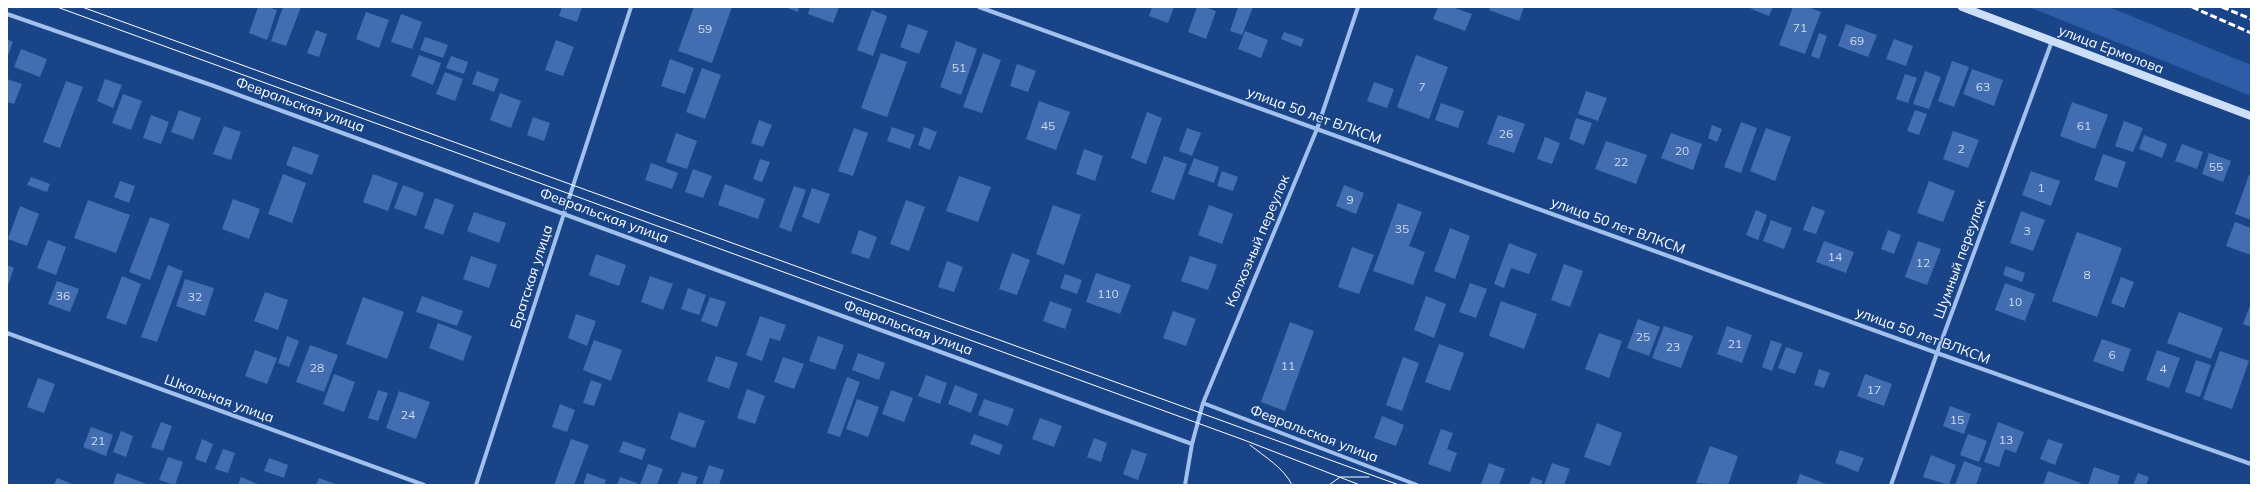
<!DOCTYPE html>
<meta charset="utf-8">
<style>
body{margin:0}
#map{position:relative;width:2258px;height:492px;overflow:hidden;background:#194487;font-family:Mulish,sans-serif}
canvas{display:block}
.frame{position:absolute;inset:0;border:8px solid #fff;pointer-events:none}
</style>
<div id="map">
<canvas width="2258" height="492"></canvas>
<div class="frame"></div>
</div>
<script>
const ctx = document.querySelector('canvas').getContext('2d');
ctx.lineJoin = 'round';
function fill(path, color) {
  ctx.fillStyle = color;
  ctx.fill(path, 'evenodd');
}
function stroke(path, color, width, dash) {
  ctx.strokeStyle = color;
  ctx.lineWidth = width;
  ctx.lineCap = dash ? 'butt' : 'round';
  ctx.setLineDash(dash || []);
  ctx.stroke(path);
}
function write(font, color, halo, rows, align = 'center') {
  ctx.font = font + ' Mulish,sans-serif';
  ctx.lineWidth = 3;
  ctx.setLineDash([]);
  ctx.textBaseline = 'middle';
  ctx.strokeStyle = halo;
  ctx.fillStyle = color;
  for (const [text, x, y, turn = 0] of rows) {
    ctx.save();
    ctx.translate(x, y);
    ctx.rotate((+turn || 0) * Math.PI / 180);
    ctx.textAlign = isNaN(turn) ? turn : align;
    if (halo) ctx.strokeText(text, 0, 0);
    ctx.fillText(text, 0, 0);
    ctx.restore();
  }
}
const green = new Path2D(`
 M2029,7H2109L2251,65V96Z`);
const building = new Path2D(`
 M258,7H268L277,10L267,40L249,33Z
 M283,7H301L286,46L271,41Z
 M562,7H582L577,22L559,16Z
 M694,7H732L712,63L678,51Z
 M785,7H799L798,12Z
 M810,7H839L833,23L808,14Z
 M1152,7H1174L1168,23L1149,16Z
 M1197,7H1205L1216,11L1206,39L1188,32Z
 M1238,7H1253L1242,35L1230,31Z
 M1438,7H1452L1472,14L1465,31L1433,19Z
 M1490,7H1524L1519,21L1489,10Z
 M1752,7H1773L1769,16L1751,9Z
 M1793,7H1808L1821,12L1805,54L1779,45Z
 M872,10L887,16L873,56L857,50Z
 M366,12L389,20L379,48L356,39Z
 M401,14L422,22L412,49L391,42Z
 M908,24L928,31L919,54L900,47Z
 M1846,24L1877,35L1868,57L1838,46Z
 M316,30L327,34L319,57L307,53Z
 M1245,31L1268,40L1261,58L1238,49Z
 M1284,32L1304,39L1301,47L1281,39Z
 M1819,33L1827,36L1819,59L1811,56Z
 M425,37L448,45L443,58L420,50Z
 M7,39L13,42L7,58Z
 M1894,39L1913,46L1906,66L1886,59Z
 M556,40L574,47L563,76L545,70Z
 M956,41L977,49L961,95L940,87Z
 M21,49L47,59L40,77L14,67Z
 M881,53L907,62L887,117L861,108Z
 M983,53L1001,60L982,113L963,107Z
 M419,55L441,63L433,85L411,76Z
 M1416,55L1448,67L1429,119L1397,107Z
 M451,56L468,62L464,74L446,68Z
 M670,59L694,68L685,94L661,86Z
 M1952,61L1969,67L1954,107L1938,101Z
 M1017,64L1036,71L1028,92L1010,86Z
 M702,68L721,75L705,119L686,112Z
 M1972,69L2003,80L1994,106L1963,94Z
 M477,71L499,79L494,92L472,84Z
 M1925,71L1941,77L1929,109L1913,104Z
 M445,72L463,79L455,101L436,94Z
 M1905,74L1917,78L1908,103L1896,99Z
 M7,79L22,84L14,104L7,102Z
 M105,79L122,85L113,108L97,101Z
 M66,81L83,87L60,148L43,142Z
 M1374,82L1394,89L1387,108L1367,101Z
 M1586,91L1607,98L1598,121L1578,114Z
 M500,93L521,101L511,128L490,120Z
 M123,94L142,101L131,130L112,123Z
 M1039,101L1070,112L1056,150L1026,139Z
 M2072,102L2108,115L2095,149L2060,136Z
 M1441,103L1464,111L1458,128L1435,120Z
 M179,110L201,118L193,140L171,132Z
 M1915,110L1927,114L1919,135L1907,131Z
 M1147,112L1162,118L1146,164L1131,158Z
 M151,115L169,122L161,144L143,138Z
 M1498,115L1525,124L1514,153L1487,144Z
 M533,117L550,123L544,141L527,135Z
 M1576,118L1592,123L1584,145L1569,139Z
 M759,120L772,125L763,147L751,143Z
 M2124,121L2143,128L2133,152L2115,146Z
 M1741,122L1757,128L1741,173L1724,167Z
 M1712,125L1722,129L1717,142L1708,138Z
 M224,126L241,132L231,160L213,154Z
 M892,127L915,135L910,149L887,141Z
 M924,127L937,132L930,150L918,145Z
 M854,128L868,133L853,176L838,171Z
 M1187,128L1201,133L1192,156L1179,151Z
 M1766,128L1791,137L1775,181L1750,171Z
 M1953,131L1979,140L1968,168L1943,159Z
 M676,133L697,141L687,169L666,162Z
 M1671,133L1702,144L1693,170L1661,158Z
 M2144,135L2167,144L2162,158L2139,149Z
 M1545,137L1560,143L1552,164L1537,159Z
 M1606,141L1647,155L1636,184L1595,169Z
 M2182,144L2203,152L2197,169L2175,161Z
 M293,146L319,155L312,175L286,165Z
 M1084,149L1103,156L1095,181L1076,174Z
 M2209,153L2231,161L2223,182L2202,174Z
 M2103,154L2126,162L2117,188L2094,180Z
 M1164,156L1187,164L1174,200L1151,192Z
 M1194,158L1219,167L1214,183L1188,174Z
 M760,159L770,162L762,182L753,179Z
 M651,163L678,173L672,189L645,180Z
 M693,169L712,176L703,198L685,192Z
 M1222,171L1238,177L1233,191L1217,186Z
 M2031,171L2060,181L2051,206L2022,195Z
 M283,174L306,183L292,223L268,214Z
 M373,174L398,183L388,211L363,202Z
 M2249,175H2251V220L2235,214Z
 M959,176L991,187L978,222L946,211Z
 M31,177L50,184L47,192L27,185Z
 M120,181L135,186L129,203L114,197Z
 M1929,181L1955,191L1943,222L1917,213Z
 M725,184L765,199L758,219L718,205Z
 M403,185L424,193L416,216L394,208Z
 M1344,185L1364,193L1356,214L1336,206Z
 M794,186L806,190L791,232L779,227Z
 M812,188L830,194L819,224L802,217Z
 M435,198L454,205L443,235L424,228Z
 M233,199L260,209L249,239L222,229Z
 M88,200L130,215L116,253L74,238Z
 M906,200L925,207L909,251L890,244Z
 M1398,203L1422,212L1409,246L1425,252L1413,285L1373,271Z
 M1053,205L1081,215L1064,265L1036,254Z
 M1209,205L1233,214L1222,244L1198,235Z
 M20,206L39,214L27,246L8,239Z
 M1812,206L1825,211L1816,234L1803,230Z
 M1756,210L1767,215L1758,240L1746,235Z
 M2021,211L2045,220L2033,251L2010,243Z
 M474,212L506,223L499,243L467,231Z
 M150,217L170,224L150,280L129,272Z
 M1771,220L1792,228L1784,249L1763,241Z
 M2235,222L2251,228V255L2226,246Z
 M1450,228L1470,236L1455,279L1434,271Z
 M859,230L877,237L869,259L851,253Z
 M1888,230L1901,235L1894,254L1881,249Z
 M2077,232L2122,248L2097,317L2052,301Z
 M48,240L66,247L56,275L37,268Z
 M1824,241L1854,252L1846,273L1816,262Z
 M1918,241L1941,249L1927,285L1905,277Z
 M1509,243L1537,254L1529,274L1511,268L1504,288L1494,284Z
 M1352,247L1374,255L1359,294L1338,287Z
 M1012,253L1030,260L1017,295L999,289Z
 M596,254L626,265L619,286L589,275Z
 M471,256L497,265L489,288L463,279Z
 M1190,256L1217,265L1208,290L1181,281Z
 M947,261L963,267L954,292L938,287Z
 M1564,264L1583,271L1570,307L1551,300Z
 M7,265L14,268L7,288Z
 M168,265L183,271L157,342L141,337Z
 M2006,266L2025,273L2022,282L2003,275Z
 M1096,273L1131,285L1120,314L1086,302Z
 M1065,274L1082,280L1077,294L1060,288Z
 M122,276L141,284L126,325L106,318Z
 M650,276L673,284L663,310L641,302Z
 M2121,277L2134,282L2124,308L2111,303Z
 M185,279L214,288L205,316L176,306Z
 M57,281L79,289L70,312L48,304Z
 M1470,283L1487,289L1476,318L1459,312Z
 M2005,283L2035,294L2025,321L1995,310Z
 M688,288L706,295L699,315L681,309Z
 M265,292L288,300L278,330L254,321Z
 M422,296L463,311L457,326L416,312Z
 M1426,296L1446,304L1434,338L1414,330Z
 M363,297L404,312L387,359L346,344Z
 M710,297L726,302L717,327L701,321Z
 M1050,301L1072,309L1065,329L1043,321Z
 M1501,301L1537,314L1524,349L1489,336Z
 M2251,303V327L2243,324Z
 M1173,311L1196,319L1186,346L1163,338Z
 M2179,312L2223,328L2211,359L2167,343Z
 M576,314L596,321L587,346L568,338Z
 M760,316L786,325L780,341L770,338L762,361L746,355Z
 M1638,319L1660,327L1649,356L1627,348Z
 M1290,322L1314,331L1285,411L1261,402Z
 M438,323L472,336L463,361L429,348Z
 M1664,326L1693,336L1681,368L1652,358Z
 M1727,326L1752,335L1742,363L1717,354Z
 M1599,333L1622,341L1609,378L1585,369Z
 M287,336L299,341L289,367L278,363Z
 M818,336L844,345L835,370L809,361Z
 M2102,339L2131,349L2123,372L2093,361Z
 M594,340L622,350L611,381L583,370Z
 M1771,340L1782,344L1772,371L1762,367Z
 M1439,344L1464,353L1450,391L1425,382Z
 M310,345L338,355L324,392L296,382Z
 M1786,347L1803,353L1795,374L1778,368Z
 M255,350L277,358L267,384L245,376Z
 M2157,350L2180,358L2169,388L2146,380Z
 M2220,351L2249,361L2232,409L2203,399Z
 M858,353L885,363L879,380L852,370Z
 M716,356L738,363L729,389L707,381Z
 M783,357L804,364L794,389L774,382Z
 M1403,357L1419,363L1402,411L1386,405Z
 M2196,360L2211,365L2200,397L2185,392Z
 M1819,369L1830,373L1824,388L1814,385Z
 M334,374L355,382L344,412L323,404Z
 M1865,374L1892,384L1884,406L1857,396Z
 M926,375L947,383L940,404L918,396Z
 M847,377L860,382L840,437L827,433Z
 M38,378L55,384L44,413L27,407Z
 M591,380L602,384L594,406L583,403Z
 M955,385L978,394L971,413L948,404Z
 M747,389L765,396L755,424L737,418Z
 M378,390L388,393L378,421L368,418Z
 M891,390L913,398L904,422L882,414Z
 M399,391L430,402L416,439L386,428Z
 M857,399L879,407L868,437L846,429Z
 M984,399L1014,409L1008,426L978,415Z
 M560,404L575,410L567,432L552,427Z
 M1950,406L1971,414L1964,434L1943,426Z
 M679,412L705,421L695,448L670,439Z
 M1382,416L1404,425L1396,446L1374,438Z
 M1040,418L1062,426L1054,447L1032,439Z
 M161,422L172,426L163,451L151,447Z
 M1998,422L2024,432L2016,453L2005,449L1999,467L1984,462Z
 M1597,423L1622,433L1610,466L1584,457Z
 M91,427L113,435L106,456L83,447Z
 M1441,429L1453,433L1447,449L1457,453L1450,472L1428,464Z
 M121,431L133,436L126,457L113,452Z
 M974,434L1003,445L999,455L970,444Z
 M1968,434L1987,441L1979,462L1960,455Z
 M1094,438L1107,443L1101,462L1087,457Z
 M202,439L213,444L206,463L195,459Z
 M571,439L589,445L574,485H554Z
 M2048,439L2063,444L2055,465L2040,459Z
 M623,441L646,449L642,460L619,452Z
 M1710,446L1738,456L1728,485L1696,483Z
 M223,449L235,453L228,473L215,469Z
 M1132,449L1147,454L1138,480L1123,474Z
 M1840,450L1864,458L1858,472L1835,463Z
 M1931,455L1956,465L1949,485L1923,477Z
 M168,457L183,462L175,485L159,480Z
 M269,458L288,465L284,478L264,471Z
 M1964,461L1982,468L1976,485H1955Z
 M1489,463L1505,469L1499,485L1481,484Z
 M1552,463L1570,469L1564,485H1544Z
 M648,464L663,469L657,485H640Z
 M709,465L724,470L719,485H702Z
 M2094,467L2120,476L2117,485H2088Z
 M2048,471L2081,483L2080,485H2043Z
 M682,472L698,477L695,485H677Z
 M117,473L147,484V485H113Z
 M587,473L606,480L604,485H583Z
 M2138,473L2149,477L2146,485H2133Z
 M1800,474L1829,485H1796Z
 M241,477L258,484V485H238Z
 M620,477L637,483V485H617Z
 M1532,477L1543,481L1541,485H1529Z
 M57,478L75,485H54Z
 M319,478L338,485H316Z`);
const street = new Path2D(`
 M979,7L1937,353L2251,464
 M7,14L214,86L1192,444
 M7,333L424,485
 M1203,403L1417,485
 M476,485L631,7
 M1185,485L1192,444L1203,403L1317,129L1358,7
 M1891,485L1937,353L2052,41`);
const secondary = new Path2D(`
 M1962,7L2251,116`);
const tram = new Path2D(`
 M57,7L1244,440L1360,485
 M82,7L1399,485
 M1250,445C1265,457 1284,468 1292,485
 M1329,485L1340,477H1369`);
const rail = new Path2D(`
 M2192,7L2251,33
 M2222,7L2251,19`);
const numberNames = [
 ["71",1800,28],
 ["59",705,29],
 ["69",1857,41],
 ["51",959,68],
 ["7",1422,87],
 ["63",1983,87],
 ["45",1048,126],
 ["61",2084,126],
 ["26",1506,134],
 ["2",1961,149],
 ["20",1682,151],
 ["22",1621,162],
 ["55",2216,167],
 ["1",2041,188],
 ["9",1350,200],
 ["35",1402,229],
 ["3",2027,231],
 ["14",1835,257],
 ["12",1923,263],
 ["8",2087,275],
 ["110",1108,294],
 ["36",63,296],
 ["32",195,297],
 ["10",2015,302],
 ["25",1643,337],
 ["21",1735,344],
 ["23",1673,347],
 ["6",2112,355],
 ["11",1288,366],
 ["28",317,368],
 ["4",2163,369],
 ["17",1874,390],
 ["24",408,415],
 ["15",1957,420],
 ["13",2006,440],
 ["21",98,441]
];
const streetNames = [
 ["улица Ермолова",2111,50,21],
 ["Февральская улица",300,105,20],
 ["улица 50 лет ВЛКСМ",1314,116,20],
 ["Февральская улица",604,216,20],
 ["улица 50 лет ВЛКСМ",1618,226,20],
 ["Колхозный переулок",1258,241,-67],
 ["Шумный переулок",1960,259,-70],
 ["Братская улица",532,277,-72],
 ["Февральская улица",908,328,20],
 ["улица 50 лет ВЛКСМ",1923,336,20],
 ["Школьная улица",219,399,20],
 ["Февральская улица",1314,434,21]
];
fill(green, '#2c5da6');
fill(building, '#426eb1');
stroke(street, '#a1c0ed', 4);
stroke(secondary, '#cddef9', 8);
stroke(tram, '#fff', 1);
stroke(rail, '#fff', 3, [7, 3]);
write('12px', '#d0dbec', null, numberNames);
write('14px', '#fff', '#194487', streetNames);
</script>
